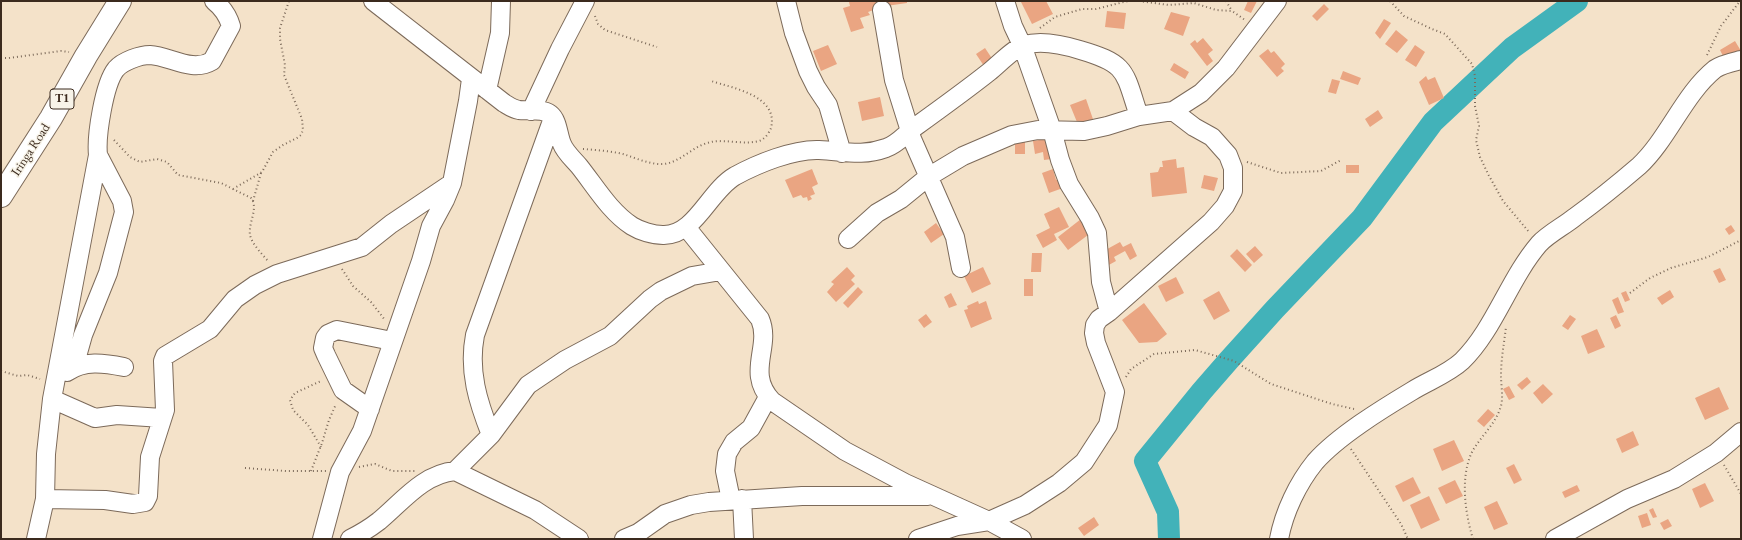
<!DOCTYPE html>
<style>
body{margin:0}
#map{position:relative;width:1742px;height:540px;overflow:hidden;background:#f4e2c9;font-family:"EB Garamond",serif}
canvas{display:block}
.frame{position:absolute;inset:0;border:2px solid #3b2a1e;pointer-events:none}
</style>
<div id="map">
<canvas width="1742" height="540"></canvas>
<div class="frame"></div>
</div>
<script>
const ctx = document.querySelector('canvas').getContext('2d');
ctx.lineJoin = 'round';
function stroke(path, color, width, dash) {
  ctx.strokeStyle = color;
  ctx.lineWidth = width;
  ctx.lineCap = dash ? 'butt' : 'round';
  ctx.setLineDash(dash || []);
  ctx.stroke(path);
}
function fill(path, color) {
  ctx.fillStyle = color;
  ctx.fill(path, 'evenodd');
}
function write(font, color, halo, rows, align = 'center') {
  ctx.font = font + ' "EB Garamond",serif';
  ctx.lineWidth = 3;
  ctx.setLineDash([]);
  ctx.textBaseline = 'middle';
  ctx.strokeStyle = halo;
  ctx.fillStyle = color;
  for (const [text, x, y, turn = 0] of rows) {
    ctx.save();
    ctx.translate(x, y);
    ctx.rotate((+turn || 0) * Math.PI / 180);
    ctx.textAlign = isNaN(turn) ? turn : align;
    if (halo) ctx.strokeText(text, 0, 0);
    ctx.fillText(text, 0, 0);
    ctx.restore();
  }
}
const river = new Path2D(`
 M1169,539L1168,512L1145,461L1202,391L1229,360L1275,309L1362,218L1433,122L1512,48L1577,1`);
const building = new Path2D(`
 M853,1L861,2L880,1L882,7L868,12L870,15L860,18L864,28L851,32L843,8L850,6L849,2Z
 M885,1H907V3L886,6Z
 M1024,1H1046L1053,14L1032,24L1021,2Z
 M1248,1H1257L1251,13L1244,10Z
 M1324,4L1329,9L1317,21L1312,16Z
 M1107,11L1126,13L1124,29L1105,27Z
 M1171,12L1190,17L1183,36L1164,29Z
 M1384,19L1391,23L1380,39L1375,33Z
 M1396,30L1408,40L1397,53L1385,44Z
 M1203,38L1213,50L1208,54L1213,61L1207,66L1190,44L1195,40L1197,43Z
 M1735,41L1741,51L1726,62L1720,50Z
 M828,45L837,64L821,71L813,51Z
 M1415,45L1425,52L1416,67L1405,60Z
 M985,48L993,60L984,66L976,54Z
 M1268,49L1271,53L1274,51L1285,64L1281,68L1284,71L1277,77L1259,56Z
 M1174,63L1189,72L1185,79L1170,70Z
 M1343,71L1361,78L1358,85L1340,79Z
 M1426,76L1428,80L1435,77L1444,98L1429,105L1419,82Z
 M1332,79L1340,81L1336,94L1328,92Z
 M880,97L884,116L862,121L858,102Z
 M1086,99L1094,122L1079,127L1070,105Z
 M1378,110L1383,118L1370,127L1365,119Z
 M1048,135L1052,159L1044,160L1043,152L1035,154L1033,141L1039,140V136Z
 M1015,141H1025V154H1015Z
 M1176,159L1177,168L1184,167L1187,193L1152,197L1150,173L1158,172L1160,167H1163L1162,161Z
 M1346,165H1359V173H1346Z
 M812,169L818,184L812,187L815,194L810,196L812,199L808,201L807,197L803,198L801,195L793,198L785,180Z
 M1053,169L1056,180L1060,179L1063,188L1049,193L1042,173Z
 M1204,175L1218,178L1214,191L1201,188Z
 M1059,207L1069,227L1054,234L1057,240L1043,248L1036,235L1050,228L1044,214Z
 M1081,219L1087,227L1085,231L1088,235L1068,250L1058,237Z
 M936,223L944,234L931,243L924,232Z
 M1731,225L1735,231L1729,235L1725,229Z
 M1120,242L1123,247L1131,243L1137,256L1130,260L1125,251L1114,257L1116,261L1107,266L1100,253Z
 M1255,246L1263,255L1254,263L1246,254Z
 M1237,249L1252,265L1245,272L1230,256Z
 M1032,253H1042L1041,272H1031Z
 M847,267L855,276L851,280L855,284L836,302L827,292L834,284L831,282Z
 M983,267L991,284L972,293L964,276Z
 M1720,268L1726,280L1719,283L1713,271Z
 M1176,277L1184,293L1166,302L1158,286Z
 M1024,279H1033V296H1024Z
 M858,287L863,292L848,308L843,303Z
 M1670,290L1674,297L1662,305L1657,298Z
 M1219,291L1230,311L1214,320L1203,300Z
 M1626,291L1630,300L1625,302L1621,293Z
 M951,293L957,305L949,308L944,297Z
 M1618,297L1624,312L1618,314L1612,300Z
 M978,301L979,304L986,301L992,319L971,328L964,310L968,309L967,306Z
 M1144,303L1167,334L1157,342L1139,343L1122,320Z
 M926,314L932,322L924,328L918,320Z
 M1570,315L1576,319L1568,330L1562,326Z
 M1616,315L1621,326L1615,329L1610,318Z
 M1597,329L1605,347L1588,354L1581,336Z
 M1527,377L1531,382L1522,390L1517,385Z
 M1543,384L1553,394L1542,404L1533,393Z
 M1509,386L1515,397L1509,400L1503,389Z
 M1719,387L1729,409L1705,420L1695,398Z
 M1488,409L1495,415L1484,427L1477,421Z
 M1633,431L1639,445L1622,453L1616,439Z
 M1454,440L1464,461L1442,471L1433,449Z
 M1514,464L1522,480L1514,484L1506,468Z
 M1413,477L1421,493L1403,502L1395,486Z
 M1455,480L1463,496L1446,504L1438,488Z
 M1705,483L1714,501L1700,508L1692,489Z
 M1577,485L1580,491L1565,498L1562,492Z
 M1429,496L1440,520L1421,529L1410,505Z
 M1497,501L1508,524L1494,530L1484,507Z
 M1653,508L1657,517L1653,518L1649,510Z
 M1647,513L1651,525L1642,528L1638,516Z
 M1094,517L1099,525L1084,536L1078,528Z
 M1668,519L1672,526L1664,530L1660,523Z`);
const path = new Path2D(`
 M1139,1L1169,5L1194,3L1216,10L1232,11L1245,20
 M1226,1L1232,11
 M1390,1L1404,16L1432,29L1445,34L1472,64L1475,76V106L1479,126L1476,140L1480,157L1488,174L1503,201L1529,232
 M595,16L598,24L605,30L657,47
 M1040,28L1055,17L1082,9H1096L1128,1
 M1707,55L1721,26L1740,1
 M1,58H9L61,51L69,52
 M114,140L130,157L140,162L157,159L167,162L178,175L221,183L251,198C259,208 248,223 250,235C252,244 262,254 268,261
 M583,149C596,150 610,151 623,154C636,158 650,165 664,164C681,162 694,145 711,142C726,139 744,145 759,141C765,139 769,133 771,128C779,96 733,88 711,81
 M1247,162L1281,173L1321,171L1341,160
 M233,189L262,172L273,152L283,145L297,138L301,135L303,130L302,119L284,75L285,65L280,39V28L289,1
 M253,201L261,173
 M342,269L353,286L371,302L385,320
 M1630,293L1650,278L1671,268L1708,257L1741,240
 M1,371L18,376L27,375L40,379
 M1126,377L1131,369L1154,354L1195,350L1234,361L1271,384L1332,404L1354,409
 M321,447L308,425L293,410L290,400L295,393L321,381
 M1351,449L1401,524L1408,539
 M1724,465L1741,494
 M359,467L375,464L392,471H415
 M245,468L286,471H326
 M311,471L322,443L329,420L336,404
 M1473,539C1465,513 1460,477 1472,452C1480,437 1494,426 1500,409C1504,399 1501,386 1501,376C1501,359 1504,344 1506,327`);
const minor = new Path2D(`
 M373,1L504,103C509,106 513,109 519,110C528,111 542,108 550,114C558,120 558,135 562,144C565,152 573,159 579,166C595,186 610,212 632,226C640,231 653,235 663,235C695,236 709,191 735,176C757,164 793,149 819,150C844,151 861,157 886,148C898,144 905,134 915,127C940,109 965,91 989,72C998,65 1014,48 1024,45C1041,40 1064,45 1080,50C1128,64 1124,71 1139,116
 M786,1L794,33L808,71L816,87L828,105L842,153
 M1005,1L1013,26L1022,45L1052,130L1060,160L1069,184L1090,218L1097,233L1101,282L1109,312
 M882,10L894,80L910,131
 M487,90L500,33L501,1
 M531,111L560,49L585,1
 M909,132L955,237L961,268
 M686,227L760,319C772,347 745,372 772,401L845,451L905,483L989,521L1022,539
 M848,239L877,213L901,199L928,177L963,156L1012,135L1038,130L1084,131L1107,126L1139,116L1173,111L1201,93L1226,68L1277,1
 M74,367L83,335L108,273L124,212L122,201L98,155
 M67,372C84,360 104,363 124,367
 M52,399L95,418L117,415L162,418
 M370,409L343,390L326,355L323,348L325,338L328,334L337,330L392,341
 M491,435C478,402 468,371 475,335L553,118
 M455,471L491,435L528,385L565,360L610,336L650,299L661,291L692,276L721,271
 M45,499L105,500L133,504L145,502L148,496L150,457L165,410L163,361L165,356L210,329L235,299L255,285L277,274L362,247L391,224L452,183
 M742,499L744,539
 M731,500L725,471L727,454L734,442L751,428L768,397
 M36,539L45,499L46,454L52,399L98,155C96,136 104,84 116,69C123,61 140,55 150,55C170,56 192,73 212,61L231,26C228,16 223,8 214,1
 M322,539L340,472L362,431L421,261L431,226L445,200L452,183L468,101L471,79
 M350,539C360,534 370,528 379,521C402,502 423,474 455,471L535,510L579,539
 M624,539L638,533L665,514L691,505L709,502L802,496H928
 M918,539L957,526L989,521L1025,505L1059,483L1084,462L1108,425L1115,392L1096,343L1094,333L1095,325L1099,319L1109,312L1211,222L1225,206L1233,191V168L1228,155L1212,137L1194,127L1173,111
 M1279,539C1284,512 1298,483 1315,462C1338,436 1382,409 1412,391C1428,381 1448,374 1462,361C1494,330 1509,279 1539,244C1548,234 1564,226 1575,217C1597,201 1618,184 1639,166C1668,139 1684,94 1715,69C1722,64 1733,62 1741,60
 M1555,539L1627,499L1674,479L1716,453L1741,432`);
const highway = new Path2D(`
 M1,196L51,118L86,56L120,1`);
const shields = [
 [62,99,24]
];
const shieldNames = [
 ["T1",62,99]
];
const streetNames = [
 ["Iringa Road",31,150,-57]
];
stroke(river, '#42b2b9', 22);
fill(building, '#eaa582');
stroke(minor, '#7c6a5a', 20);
stroke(highway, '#7c6a5a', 24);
stroke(path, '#7c6a5a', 2, [1, 3]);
stroke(minor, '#fff', 18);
stroke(highway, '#fff', 22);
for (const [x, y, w] of shields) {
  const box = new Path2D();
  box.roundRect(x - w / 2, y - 10, w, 20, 3);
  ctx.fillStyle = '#f7f3e8';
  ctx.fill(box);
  stroke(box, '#3b2a1e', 1);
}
write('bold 12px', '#3b2a1e', null, shieldNames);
write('13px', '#3b2a1e', '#f7f3e8', streetNames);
</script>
